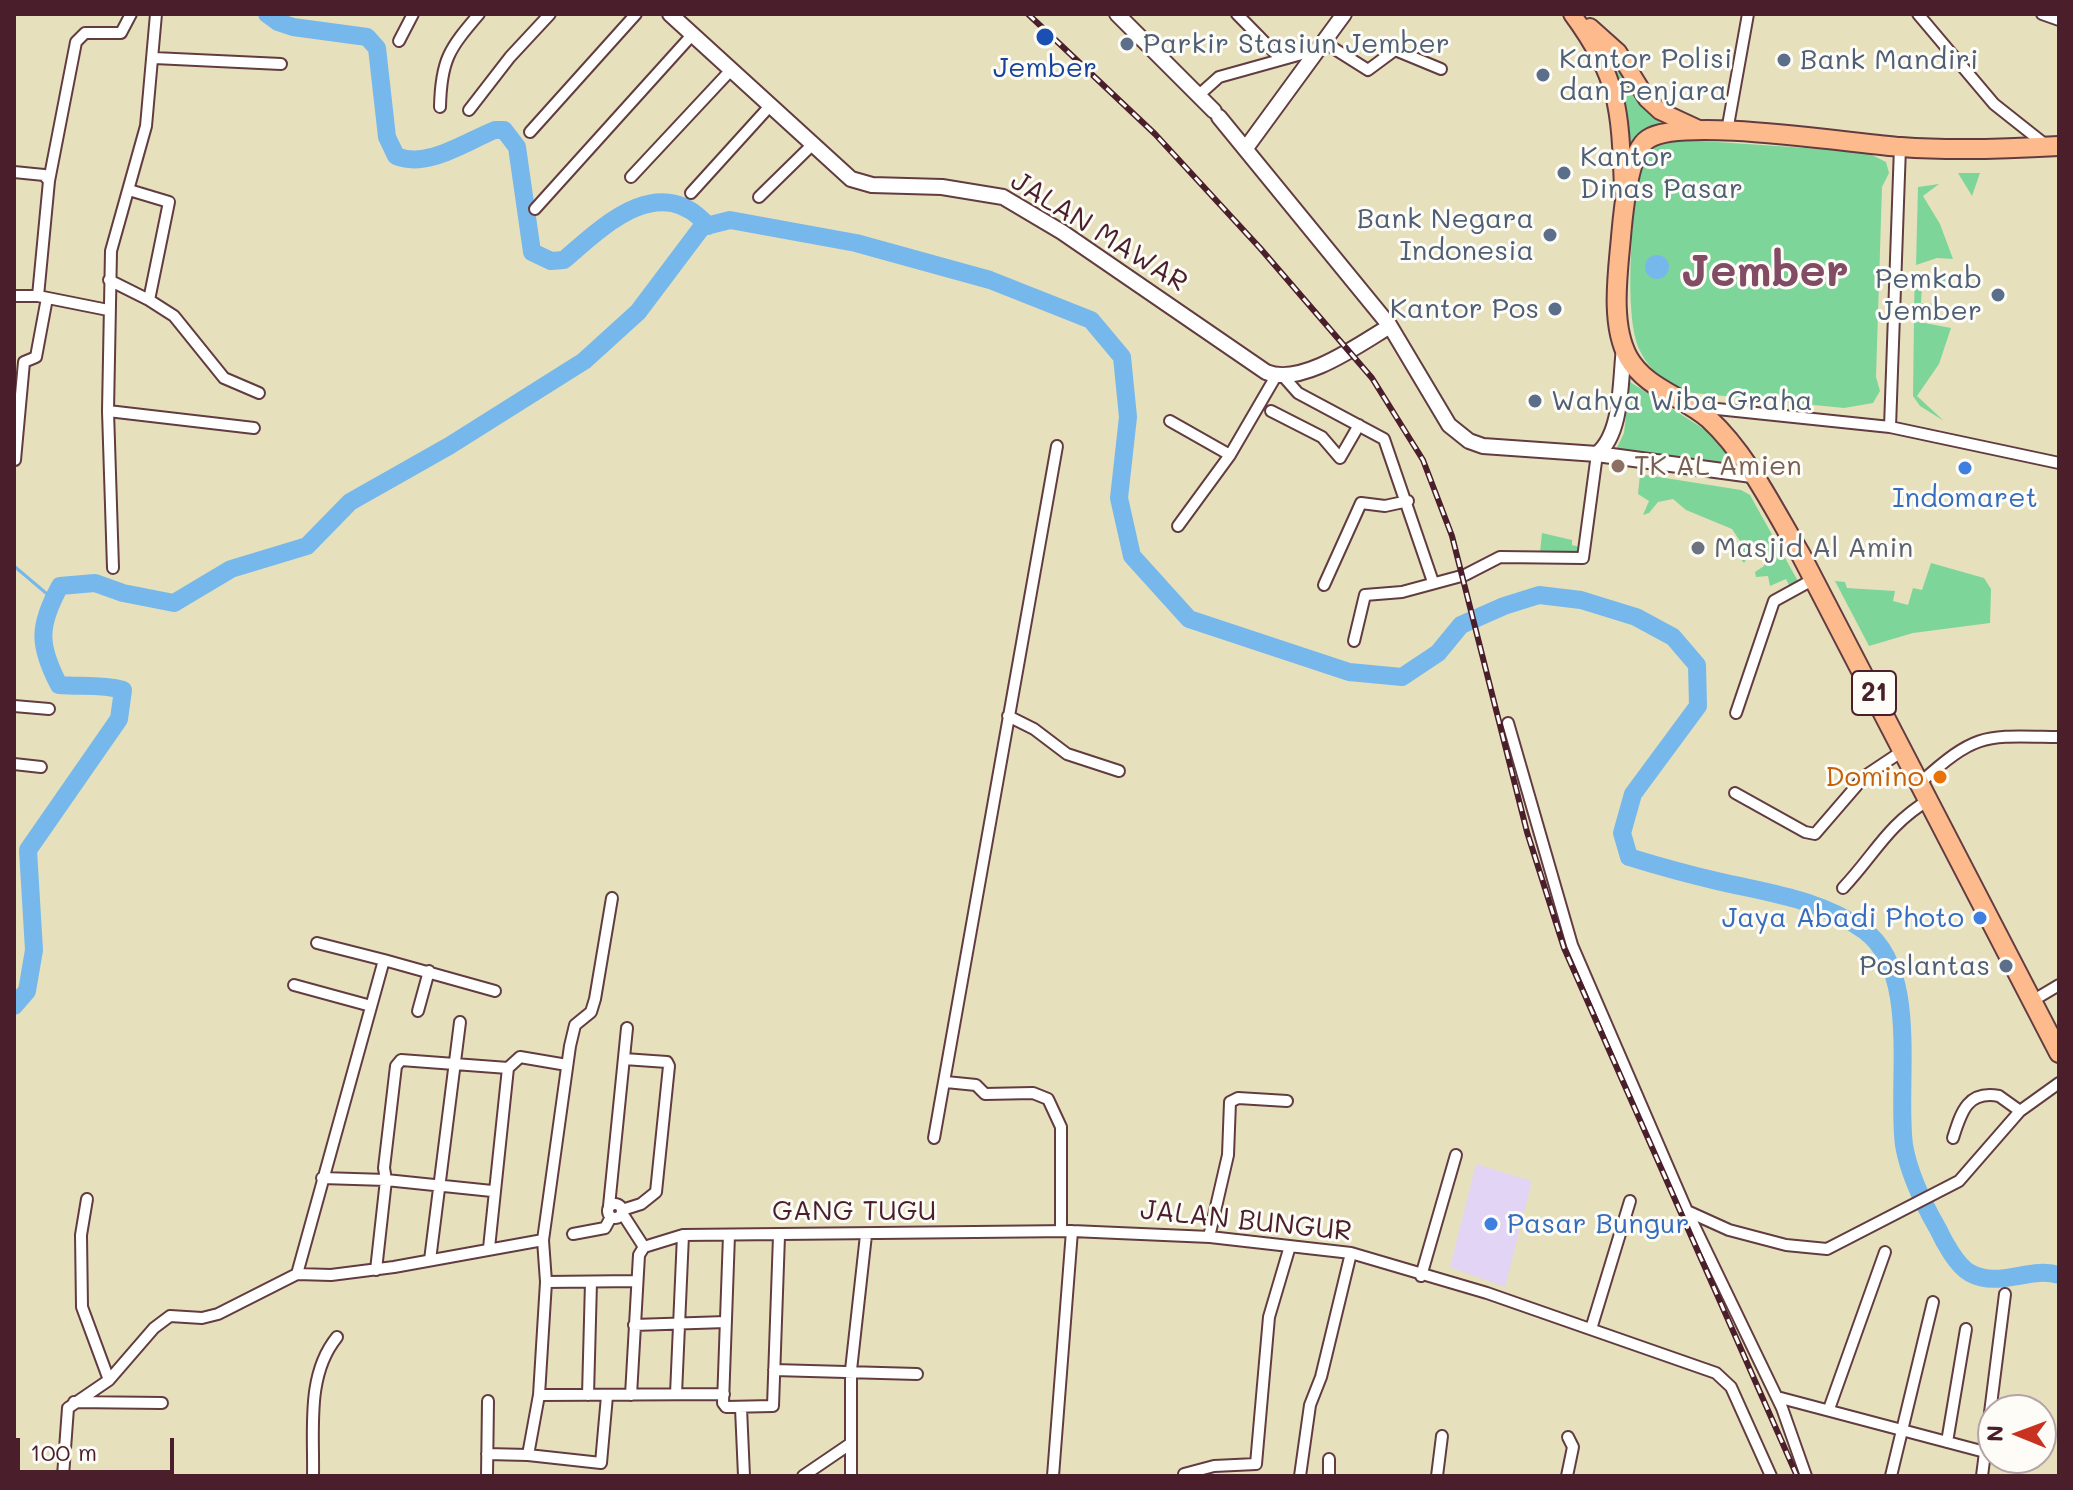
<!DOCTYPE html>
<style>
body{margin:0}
#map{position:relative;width:2073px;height:1490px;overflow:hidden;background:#e7e0bc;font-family:Mali,sans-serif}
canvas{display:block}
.frame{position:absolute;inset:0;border:16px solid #4a1f2b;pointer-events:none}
.north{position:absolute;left:1977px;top:1394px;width:80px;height:80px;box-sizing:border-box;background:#fdfcf7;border:2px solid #b5a4a5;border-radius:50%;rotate:271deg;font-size:22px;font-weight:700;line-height:32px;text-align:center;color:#4a1f2b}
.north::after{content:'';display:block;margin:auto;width:28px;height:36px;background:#c8321e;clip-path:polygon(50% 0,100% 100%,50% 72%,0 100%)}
.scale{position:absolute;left:16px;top:1438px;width:158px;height:36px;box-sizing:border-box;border:4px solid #4a1f2b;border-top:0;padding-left:10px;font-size:24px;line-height:28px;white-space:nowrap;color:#4a1f2b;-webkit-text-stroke:6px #fdfcf7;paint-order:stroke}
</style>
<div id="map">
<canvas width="2073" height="1490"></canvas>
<div class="frame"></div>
<div class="north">N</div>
<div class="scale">100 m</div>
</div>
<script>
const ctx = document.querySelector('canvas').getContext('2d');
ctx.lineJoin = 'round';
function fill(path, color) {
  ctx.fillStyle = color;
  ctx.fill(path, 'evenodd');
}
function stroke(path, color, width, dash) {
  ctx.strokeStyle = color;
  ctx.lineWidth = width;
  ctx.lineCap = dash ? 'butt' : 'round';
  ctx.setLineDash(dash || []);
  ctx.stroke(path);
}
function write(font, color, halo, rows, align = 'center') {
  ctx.font = font + ' Mali,sans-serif';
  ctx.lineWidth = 6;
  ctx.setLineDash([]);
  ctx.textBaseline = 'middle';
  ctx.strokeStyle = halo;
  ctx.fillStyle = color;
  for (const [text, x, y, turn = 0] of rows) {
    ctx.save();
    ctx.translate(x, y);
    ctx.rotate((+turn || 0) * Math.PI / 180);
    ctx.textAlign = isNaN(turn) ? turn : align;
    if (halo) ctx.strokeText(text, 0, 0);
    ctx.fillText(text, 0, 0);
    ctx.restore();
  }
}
const built = new Path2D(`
 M1476,1164L1532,1181L1505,1287L1450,1267Z`);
const green = new Path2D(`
 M1608,48L1645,109L1663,125L1626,162C1627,121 1625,86 1605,49Z
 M1672,139L1866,152L1886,162L1889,173L1882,187L1876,377L1880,391L1873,403L1844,408L1684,392C1666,382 1649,370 1640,351C1622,314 1634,204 1639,161L1652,144Z
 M1958,173H1980L1972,196Z
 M1939,184L1923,196L1940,224L1953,259L1937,258L1916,265L1918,187Z
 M1915,275L1945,276L1947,281H1938L1937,286L1922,287L1921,303L1937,304V310L1914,309Z
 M1914,321L1951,328L1939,364L1917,396L1944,421L1920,406L1913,396Z
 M1630,382L1707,431L1739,469L1615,452L1624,433Z
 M1640,474L1741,490L1750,495L1799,583L1790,587L1786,579L1770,586L1768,576L1756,577L1755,572L1764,566V556L1751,551L1744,563L1739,557L1742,544L1732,529L1686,510L1673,499L1658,502L1649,513L1643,515L1649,501L1638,494Z
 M1542,533L1572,540V545L1580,547L1578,556L1540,553Z
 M1931,563L1984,578L1991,589L1990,623L1913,633L1869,646L1835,581L1845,582L1847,588L1895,591L1893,601L1908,605L1913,588L1922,590Z`);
const water = new Path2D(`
 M1645 267a12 12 0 1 1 24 0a12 12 0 1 1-24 0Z`);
const stream = new Path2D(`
 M14,566L53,599`);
const river = new Path2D(`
 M267,14L278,22L293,27L367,37L377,48L387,137L396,156C427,169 465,142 495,130H504L517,147L532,252L551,261L564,260C603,226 660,170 708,226
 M14,1006L27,991L34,950L28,850L119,719L123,690C101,684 81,687 59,685C38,645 38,626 60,586L95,583L123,593L174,603L231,569L307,546L350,502L449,446L584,361L638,312L702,227L730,220L856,243L990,280L1091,320L1122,357L1128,417L1119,498L1132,556L1189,619L1349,672L1402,677L1438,653L1461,625L1504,606L1539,595L1581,600L1636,617L1673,637L1697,665L1698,706L1633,794L1622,833L1629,857C1658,866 1687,874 1717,881C1768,893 1821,899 1865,931C1920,972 1896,1084 1904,1145C1909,1175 1923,1203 1938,1229C1944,1242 1957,1266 1970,1273C1999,1289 2030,1266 2059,1275`);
const minor = new Path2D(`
 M1237,14L1280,58
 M1918,14L1994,104L2047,146
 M2042,14L2059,20
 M399,41L413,14
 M1322,41L1368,70L1395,50L1441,69
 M154,58L281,64
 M1200,94L1219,77L1316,50
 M440,107C441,60 449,49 479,14
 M469,110L510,57L550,14
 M1727,131L1748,14
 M530,132L636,14
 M14,172L44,175L49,181
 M631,177L730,71
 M129,190L169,202L149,300L174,316L224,378L259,393
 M691,193L769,107
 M759,197L811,146
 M535,209L692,35
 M109,280L149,300
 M14,296H38L108,310
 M38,296L49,181L76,42L85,33H121L131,14
 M1283,376L1298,393L1384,439L1433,582
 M1698,407L1890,427L2059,463
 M108,411L254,428
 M1271,411L1322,437L1340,458L1359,425
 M1170,421L1230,455
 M1890,427L1900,147
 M15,460L24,362L36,357L47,298
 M1178,526L1230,455L1276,376
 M113,568L108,411L111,251L146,126L156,14
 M1324,585L1361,503L1385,506L1408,501
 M1354,641L1365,595L1402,592L1465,575L1500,557L1583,558L1597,454
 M14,706L49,709
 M1736,713L1774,601L1814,579
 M1008,716L1034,729L1067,754L1119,771
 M1508,723L1572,945L1687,1211L1782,1408L1806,1476
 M14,764L41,767
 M1921,782C1978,731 1985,736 2059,737
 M1735,793L1805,832L1815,834L1865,776L1904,750
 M1843,888C1876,853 1886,826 1930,799
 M317,943L384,960
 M294,985L371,1006
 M2032,1001L2059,985
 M418,1011L429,971
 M946,1082L976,1085L985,1094L1033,1093L1048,1099L1061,1127V1231
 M934,1138L1057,446
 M1953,1138C1961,1113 1967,1090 1999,1096L2020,1111
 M322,1178L386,1180L376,1270
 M492,1191L386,1180L384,1168L396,1066L401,1060L508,1068
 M608 1211a7 7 0 1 1 14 0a7 7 0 1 1-14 0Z
 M609,1206L627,1028
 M622,1210L641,1204L656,1192L669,1066L667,1062L624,1059
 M1687,1211L1729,1230L1786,1245L1827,1249L1959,1181L2020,1111L2059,1083
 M622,1213L644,1247
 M573,1234L605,1228L611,1217
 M729,1235L723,1403L726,1407L773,1406L779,1236
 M1209,1237L1228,1155L1230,1102L1238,1098L1287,1101
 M489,1248L508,1068L520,1057L567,1065
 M430,1260L460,1022
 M297,1274L384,960L495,991
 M1421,1276L1456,1155
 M546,1282L637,1281
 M634,1325L726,1322
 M1591,1329L1630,1201
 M774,1370L917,1374
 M109,1380L154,1328L170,1316L202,1318L218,1314L297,1274L331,1275L394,1267L543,1240
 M676,1394L683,1235
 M539,1395L724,1394
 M588,1395L591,1282
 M631,1395L639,1255L644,1247L683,1235L1072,1231L1210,1237L1351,1253L1487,1293L1716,1373L1731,1387L1771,1476
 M1777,1397L1985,1452
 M74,1402L162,1403
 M741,1408L744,1476
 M1829,1409L1885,1252
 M1947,1442L1966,1329
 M487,1454L528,1455L601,1463L607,1396
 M528,1455L539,1395L546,1282L543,1240L570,1046L575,1025L591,1012L595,999L612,898
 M1329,1459V1476
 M1184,1474L1214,1466L1256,1464L1269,1317L1290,1246
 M63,1476L68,1408L109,1380L82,1307L81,1235L87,1199
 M313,1476C314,1429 306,1375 337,1337
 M487,1476L488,1401
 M803,1476L850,1444
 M851,1476V1370L866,1235
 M1053,1476L1072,1231
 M1300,1476L1310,1405L1321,1377L1351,1253
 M1437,1476L1442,1436
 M1567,1476L1573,1447L1568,1437
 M1891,1476L1933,1302
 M1982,1476L2005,1294`);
const tertiary = new Path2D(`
 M670,14L851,179L872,185L942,187L1003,197L1062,232L1266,372C1301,387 1360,344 1390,326
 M1117,14L1214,111
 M1219,117L1390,326L1449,425L1469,441L1483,446L1597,454L1752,475
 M1246,148L1344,14
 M1597,454C1623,433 1620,379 1624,349`);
const primary = new Path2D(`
 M1572,14C1620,79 1620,111 1623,189
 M1590,27L1618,52L1647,99L1660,111L1701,130`);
const trunk = new Path2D(`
 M2059,146C2007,149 1953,151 1901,147C1854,144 1682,116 1648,139C1628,152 1623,214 1621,237C1618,272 1610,324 1628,357C1646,389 1683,396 1709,419C1748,455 1774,510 1801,555L2059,1053`);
const rail = new Path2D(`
 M1028,14L1155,134L1260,248L1372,378L1423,460L1452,536L1527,832L1564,948L1797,1476`);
const markers = [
 [1045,37,10,"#1a4fb4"],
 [1127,44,8,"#5c6f8a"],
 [1784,60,8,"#5c6f8a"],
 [1543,75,8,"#5c6f8a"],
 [1564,173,8,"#5c6f8a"],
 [1550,235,8,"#5c6f8a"],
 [1998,295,8,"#5c6f8a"],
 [1555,309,8,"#5c6f8a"],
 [1535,401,8,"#5c6f8a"],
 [1618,466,8,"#8d6e63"],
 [1965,468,8,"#3f7fe0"],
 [1698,548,8,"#6b7280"],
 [1940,777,8,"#e8710a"],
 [1980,918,8,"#3f7fe0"],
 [2006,966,8,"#5c6f8a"],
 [1491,1224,8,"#3f7fe0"]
];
const shields = [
 [1874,693,44]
];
const shieldNames = [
 ["21",1874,693]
];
const serviceNames = [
 ["Parkir Stasiun Jember",1143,44],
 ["Kantor Polisi",1559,59],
 ["dan Penjara",1559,91],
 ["Bank Mandiri",1800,60],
 ["Kantor",1580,157],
 ["Dinas Pasar",1580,189],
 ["Bank Negara",1534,219,"right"],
 ["Indonesia",1534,251,"right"],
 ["Pemkab",1982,279,"right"],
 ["Jember",1982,311,"right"],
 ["Kantor Pos",1539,309,"right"],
 ["Wahya Wiba Graha",1551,401],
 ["Poslantas",1990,966,"right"]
];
const transitNames = [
 ["Jember",1045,68]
];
const streetNames = [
 ["JALAN MAWAR",1099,232,32],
 ["GANG TUGU",854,1211],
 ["JALAN BUNGUR",1246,1221,6]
];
const educationNames = [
 ["TK AL Amien",1634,466]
];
const shopNames = [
 ["Indomaret",1965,498],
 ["Jaya Abadi Photo",1964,918,"right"],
 ["Pasar Bungur",1507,1224,"left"]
];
const worshipNames = [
 ["Masjid Al Amin",1714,548]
];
const foodNames = [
 ["Domino",1924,777]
];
const townNames = [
 ["Jember",1765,272]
];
fill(built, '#e1d4f4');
fill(green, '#7ed59a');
fill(water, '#76b8eb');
stroke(stream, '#76b8eb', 3);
stroke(river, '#76b8eb', 18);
stroke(minor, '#623c41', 14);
stroke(tertiary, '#623c41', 18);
stroke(primary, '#623c41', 20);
stroke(trunk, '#623c41', 22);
stroke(minor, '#fff', 10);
stroke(tertiary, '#fff', 14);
stroke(primary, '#fcba8d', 16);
stroke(trunk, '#fcba8d', 18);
stroke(rail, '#4a1f2b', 6);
stroke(rail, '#fdfcf7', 3, [9]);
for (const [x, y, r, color] of markers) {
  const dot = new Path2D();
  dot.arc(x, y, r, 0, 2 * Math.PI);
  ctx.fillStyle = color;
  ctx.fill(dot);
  stroke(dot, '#fdfcf7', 3);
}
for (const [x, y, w] of shields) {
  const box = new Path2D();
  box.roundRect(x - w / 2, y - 22, w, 44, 6);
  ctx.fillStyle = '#fdfcf7';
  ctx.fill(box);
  stroke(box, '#4a1f2b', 2);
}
write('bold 26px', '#4a1f2b', null, shieldNames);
write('28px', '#4e5e75', '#fdfcf7', serviceNames, 'left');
write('28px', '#164399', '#fdfcf7', transitNames);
write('28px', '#4a1f2b', '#fdfcf7', streetNames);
write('28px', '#785e54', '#fdfcf7', educationNames, 'left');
write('28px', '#366cbe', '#fdfcf7', shopNames);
write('28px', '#5b616d', '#fdfcf7', worshipNames, 'left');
write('28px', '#c56008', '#fdfcf7', foodNames, 'right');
write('bold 44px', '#834c65', '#fdfcf7', townNames);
</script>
